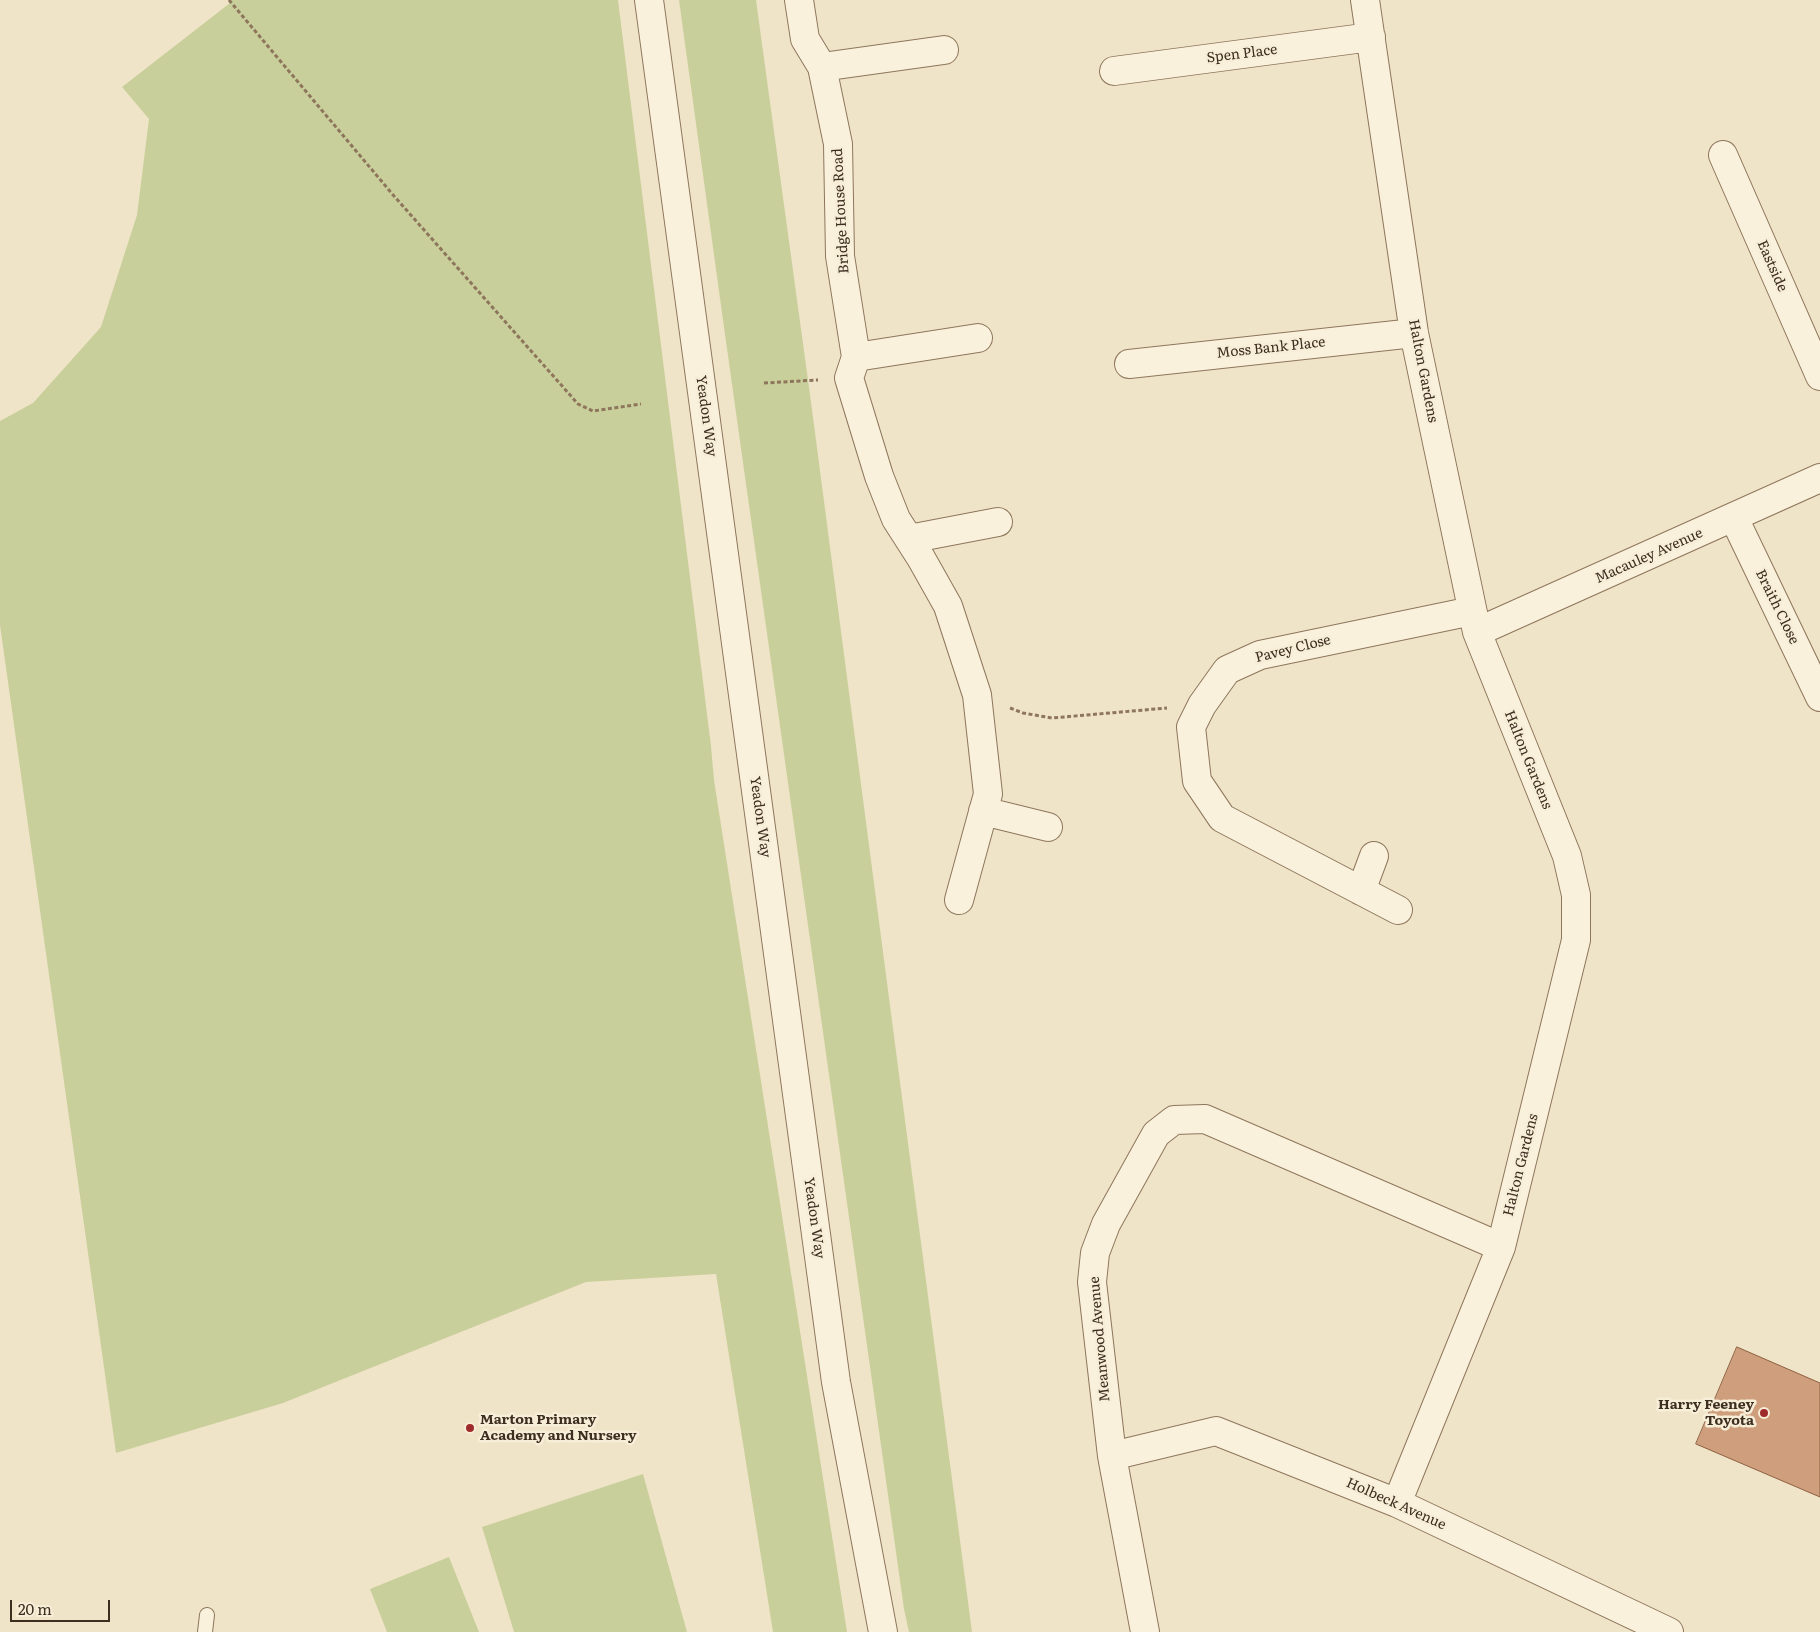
<!DOCTYPE html>
<style>
body{margin:0}
#map{position:relative;width:1820px;height:1632px;overflow:hidden;background:#f0e4c8;font-family:Literata,serif}
canvas{display:block}
.scale{position:absolute;left:10px;top:1600px;width:100px;height:22px;box-sizing:border-box;border:2px solid #3d2e20;border-top:0;padding-left:6px;font-size:15px;line-height:18px;white-space:nowrap;color:#3d2e20;-webkit-text-stroke:4px #f7eed8;paint-order:stroke}
</style>
<div id="map">
<canvas width="1820" height="1632"></canvas>
<div class="scale">20 m</div>
</div>
<script>
const ctx = document.querySelector('canvas').getContext('2d');
ctx.lineJoin = 'round';
function fill(path, color) {
  ctx.fillStyle = color;
  ctx.fill(path, 'evenodd');
}
function stroke(path, color, width, dash) {
  ctx.strokeStyle = color;
  ctx.lineWidth = width;
  ctx.lineCap = dash ? 'butt' : 'round';
  ctx.setLineDash(dash || []);
  ctx.stroke(path);
}
function write(font, color, halo, rows, align = 'center') {
  ctx.font = font + ' Literata,serif';
  ctx.lineWidth = 5;
  ctx.setLineDash([]);
  ctx.textBaseline = 'middle';
  ctx.strokeStyle = halo;
  ctx.fillStyle = color;
  for (const [text, x, y, turn = 0] of rows) {
    ctx.save();
    ctx.translate(x, y);
    ctx.rotate((+turn || 0) * Math.PI / 180);
    ctx.textAlign = isNaN(turn) ? turn : align;
    if (halo) ctx.strokeText(text, 0, 0);
    ctx.fillText(text, 0, 0);
    ctx.restore();
  }
}
const green = new Path2D(`
 M228,0H618L711,746L714,780L847,1632H773L716,1274L586,1282L283,1403L116,1453L0,625V421L33,403L101,327L137,215L149,119L122,87L230,3Z
 M679,0H756L811,402L972,1632H909L904,1609L722,313Z
 M643,1474L687,1632H514L482,1527Z
 M449,1557L479,1632H387L370,1589Z`);
const building = new Path2D(`
 M1737,1347L1820,1383V1497L1696,1444Z`);
const path = new Path2D(`
 M229,0L394,196L578,404L593,411L641,404
 M764,383L818,380
 M1010,708L1023,713L1052,718L1167,708`);
const service = new Path2D(`
 M205,1632L207,1615`);
const minor = new Path2D(`
 M799,0L805,39L822,67L838,144L840,256L856,357L849,378L879,476L896,519L921,558L948,606L977,695L988,794L959,900
 M1365,0L1414,333L1477,632L1567,856L1576,895V940L1501,1247L1397,1503
 M822,67L944,50
 M1114,71L1371,37
 M1723,155L1820,376
 M856,357L978,338
 M1129,364L1414,333
 M1734,518L1820,697
 M909,539L998,522
 M1477,632L1820,478
 M983,811L1048,827
 M1361,891L1374,856
 M1398,910L1222,818L1197,781L1191,727L1202,705L1227,670L1260,655L1472,611
 M1112,1456L1216,1431L1397,1503L1669,1632
 M1145,1632L1112,1456L1092,1282L1095,1253L1106,1224L1156,1134L1174,1120L1205,1119L1501,1247`);
const tertiary = new Path2D(`
 M649,0L836,1382L883,1632`);
const markers = [
 [1764,1413,5,"#9e2a2b"],
 [470,1428,5,"#9e2a2b"]
];
const streetNames = [
 ["Spen Place",1242,54,-7],
 ["Bridge House Road",841,211,-93],
 ["Eastside",1772,266,66],
 ["Moss Bank Place",1271,348,-6],
 ["Halton Gardens",1423,371,79],
 ["Yeadon Way",706,416,82],
 ["Macauley Avenue",1649,556,-24],
 ["Braith Close",1777,607,64],
 ["Pavey Close",1293,649,-14],
 ["Halton Gardens",1528,760,68],
 ["Yeadon Way",760,817,82],
 ["Halton Gardens",1521,1165,-76],
 ["Yeadon Way",814,1218,82],
 ["Meanwood Avenue",1100,1339,-95],
 ["Holbeck Avenue",1396,1504,24]
];
const poiNames = [
 ["Harry Feeney",1754,1405],
 ["Toyota",1754,1421],
 ["Marton Primary",480,1420,"left"],
 ["Academy and Nursery",480,1436,"left"]
];
fill(green, '#c9cf9b');
fill(building, '#cf9f7d');
stroke(building, '#8d5f41', 1);
stroke(service, '#8d765c', 16);
stroke(minor, '#8d765c', 30);
stroke(tertiary, '#8d765c', 30);
stroke(path, '#8d765c', 3, [4, 2.5]);
stroke(service, '#faf1dc', 14);
stroke(minor, '#faf1dc', 28);
stroke(tertiary, '#faf1dc', 28);
for (const [x, y, r, color] of markers) {
  const dot = new Path2D();
  dot.arc(x, y, r, 0, 2 * Math.PI);
  ctx.fillStyle = color;
  ctx.fill(dot);
  stroke(dot, '#f7eed8', 2);
}
write('14px', '#3d2e20', '#f7eed8', streetNames);
write('bold 14px', '#3d2e20', '#f7eed8', poiNames, 'right');
</script>
